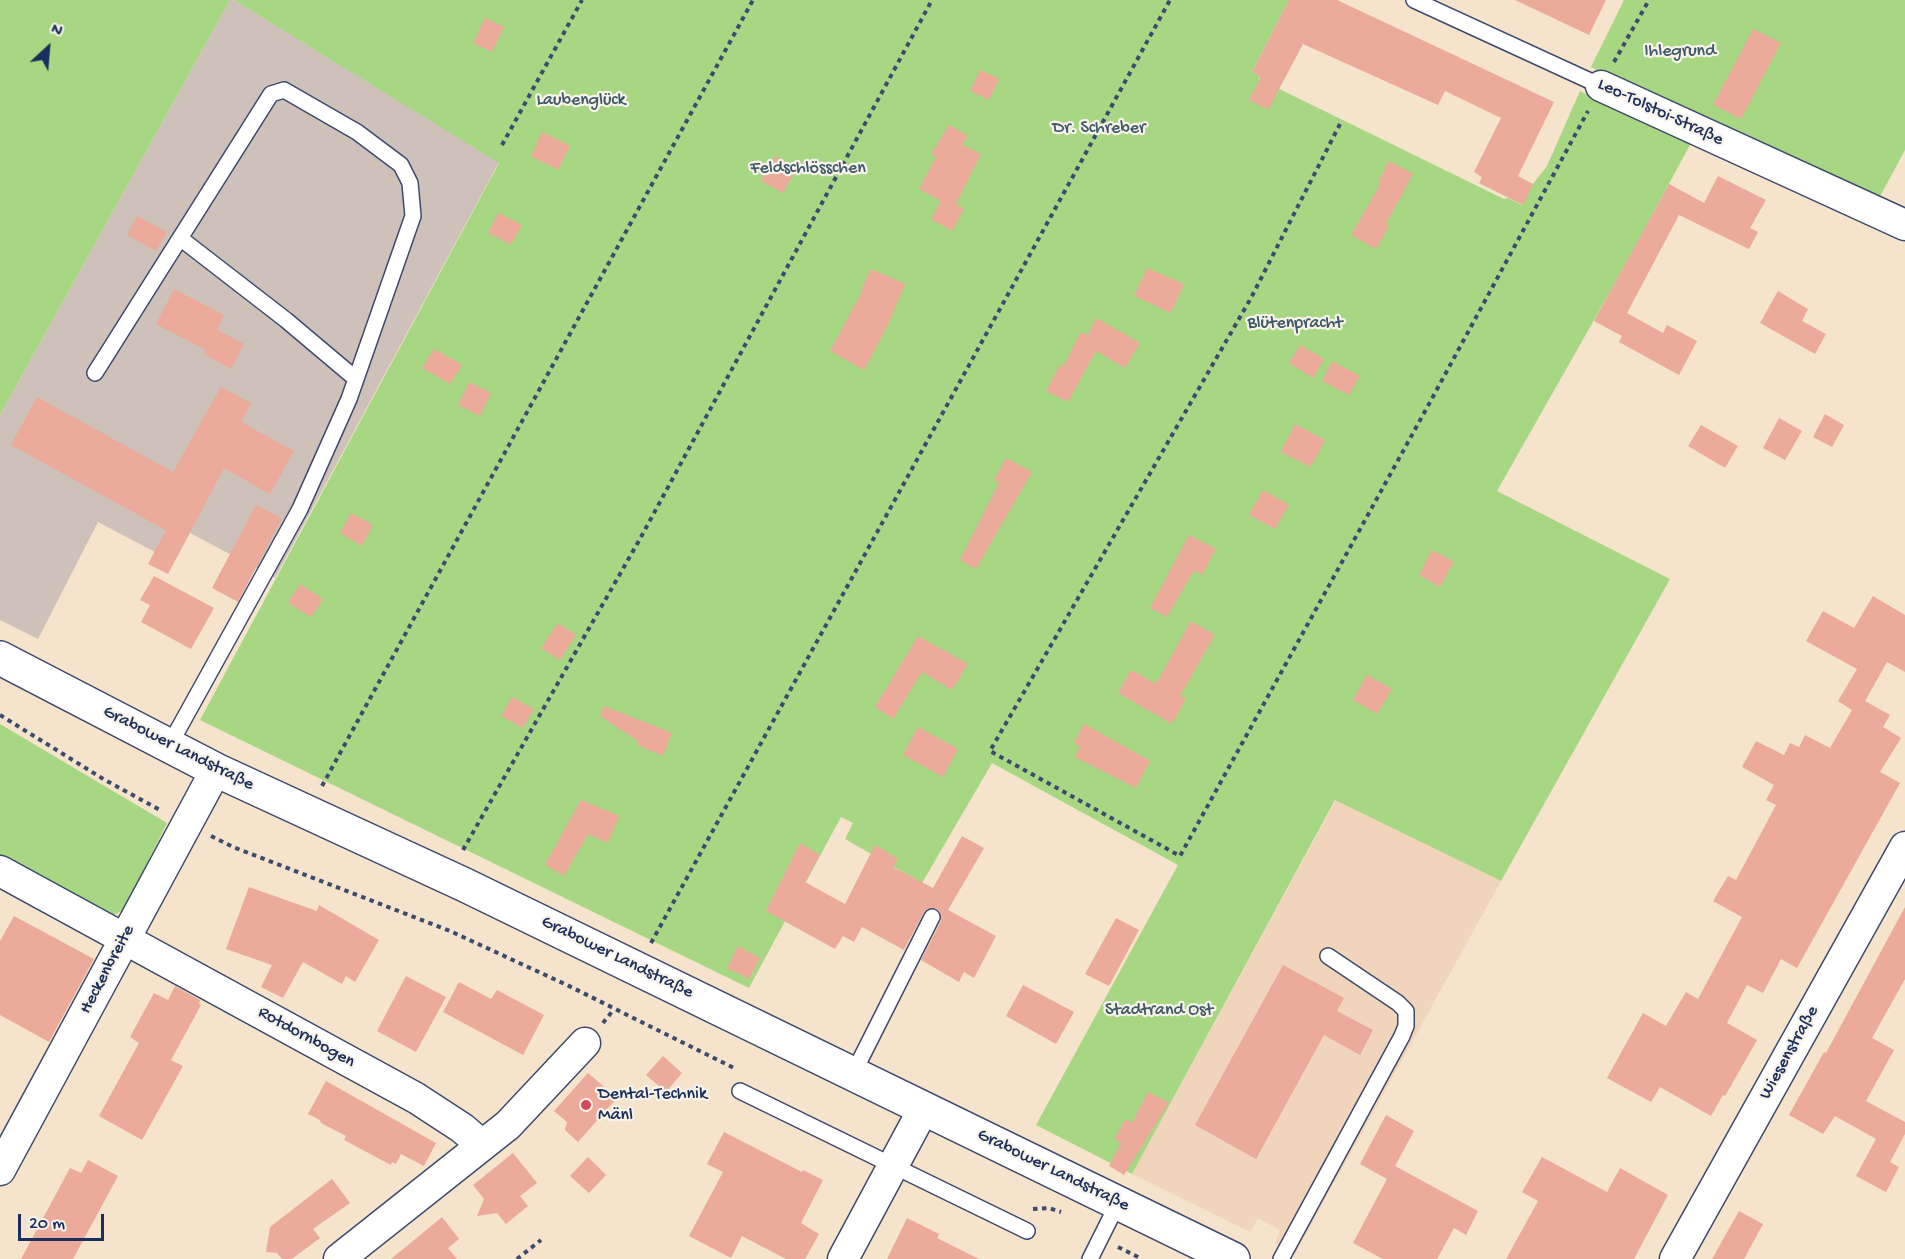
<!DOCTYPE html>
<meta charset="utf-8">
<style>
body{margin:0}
#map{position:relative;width:1905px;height:1259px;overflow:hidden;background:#f5e3cc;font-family:"Gochi Hand",sans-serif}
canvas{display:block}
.north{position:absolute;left:18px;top:18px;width:60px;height:60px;-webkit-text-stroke:4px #f7f3e8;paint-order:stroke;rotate:26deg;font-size:16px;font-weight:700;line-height:24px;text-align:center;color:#1b2f5e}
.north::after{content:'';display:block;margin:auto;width:21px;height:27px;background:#1b2f5e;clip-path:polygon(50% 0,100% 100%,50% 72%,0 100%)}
.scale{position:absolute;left:18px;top:1214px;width:86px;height:27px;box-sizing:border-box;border:3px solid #1b2f5e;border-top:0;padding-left:8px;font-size:18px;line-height:21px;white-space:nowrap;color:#1b2f5e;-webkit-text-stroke:4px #f7f3e8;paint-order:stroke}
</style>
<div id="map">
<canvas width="1905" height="1259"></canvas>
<div class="north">N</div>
<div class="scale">20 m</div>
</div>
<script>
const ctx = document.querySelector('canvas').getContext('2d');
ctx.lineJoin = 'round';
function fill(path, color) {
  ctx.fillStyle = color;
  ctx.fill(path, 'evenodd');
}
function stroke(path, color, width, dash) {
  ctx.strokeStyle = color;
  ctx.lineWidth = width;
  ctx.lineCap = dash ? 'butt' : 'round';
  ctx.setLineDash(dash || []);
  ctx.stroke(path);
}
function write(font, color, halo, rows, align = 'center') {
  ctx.font = font + ' "Gochi Hand",sans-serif';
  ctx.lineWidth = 4.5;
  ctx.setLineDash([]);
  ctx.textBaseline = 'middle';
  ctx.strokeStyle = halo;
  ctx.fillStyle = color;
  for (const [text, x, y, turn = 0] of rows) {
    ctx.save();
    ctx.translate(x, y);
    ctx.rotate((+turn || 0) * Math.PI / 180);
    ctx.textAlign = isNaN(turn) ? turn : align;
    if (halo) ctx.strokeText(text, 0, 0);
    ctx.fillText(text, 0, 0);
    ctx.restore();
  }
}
const built = new Path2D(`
 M1336,800L1501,881L1295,1254L1275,1244L1280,1230L1258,1218L1250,1232L1132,1174Z`);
const industrial = new Path2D(`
 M230,0H234L499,162L275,578L190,533L174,562L98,522L38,639L0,620V415Z`);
const green = new Path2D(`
 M0,0H230L0,415Z
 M234,0H1289L1252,72L1260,76L1259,79L1504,199L1508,198L1522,205L1533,184L1547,166L1580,91L1691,143L1623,269L1497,491L1670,579L1501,881L1335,800L1132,1174L1036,1125L1178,865L992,763L922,883L845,839L853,823L841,817L749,988L200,720L499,163Z
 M1624,0H1905V150L1878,200L1703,122L1591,67Z
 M0,724L167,823L124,910L109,917L0,859Z`);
const building = new Path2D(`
 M1289,0H1337L1554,102L1518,176L1533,184L1523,205L1479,183L1482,177L1474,172L1501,118L1445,91L1438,105L1303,44L1268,110L1249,100L1260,79V76L1252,72Z
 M1515,0H1606L1589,35Z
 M485,18L504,27L492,52L473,43Z
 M1753,29L1781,43L1741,119L1713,105Z
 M980,70L999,79L989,100L970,91Z
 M949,125L968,136L962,145L981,154L956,204L964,209L952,231L931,219L941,201L919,189L936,157L931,154Z
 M542,132L570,146L558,170L531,156Z
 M775,156L797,168L783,193L761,181Z
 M1389,161L1413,174L1386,224L1389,226L1376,249L1351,235L1381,183L1378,182Z
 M1718,176L1766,200L1750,228L1758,232L1749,249L1679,215L1627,313L1663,333L1667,325L1697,341L1679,375L1619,342L1622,336L1594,321L1669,184L1704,203Z
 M498,213L522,225L511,245L488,233Z
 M137,216L167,232L156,251L127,235Z
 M1147,268L1184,284L1171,313L1134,296Z
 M871,269L905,284L888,325L864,370L830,351L863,290H861Z
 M174,289L224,315L217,330L244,344L231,369L204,354L206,350L156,324Z
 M1778,291L1808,309L1802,321L1826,334L1815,354L1760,323Z
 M1096,318L1140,343L1125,368L1096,351L1068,402L1046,391L1060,365L1063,367L1081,332L1088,335Z
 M1300,345L1324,359L1313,378L1289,363Z
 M434,349L462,365L450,384L422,368Z
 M1332,361L1360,376L1349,395L1322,381Z
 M469,382L491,393L480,416L458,405Z
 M221,387L251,403L241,422L294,451L270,494L224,468L168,574L148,564L166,530L11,445L37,397L173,472Z
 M1825,414L1844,425L1832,447L1813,437Z
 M1779,418L1802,431L1785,460L1763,448Z
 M1295,424L1325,440L1311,467L1281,452Z
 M1701,425L1738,446L1725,468L1688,446Z
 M1006,458L1032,472L976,569L960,560L999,483L994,480Z
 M1263,490L1289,505L1275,529L1249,515Z
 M256,505L282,518L238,602L212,588Z
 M351,513L373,525L362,546L340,533Z
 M1189,535L1216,549L1202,575L1194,570L1167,617L1150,608Z
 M1432,550L1454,562L1440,587L1419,575Z
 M154,576L214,608L191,649L141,622L150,605L140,600Z
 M300,584L323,599L311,617L288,603Z
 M1873,596L1905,615V672L1887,662L1865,701L1890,715L1883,727L1901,738L1880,772L1900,783L1797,968L1781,959L1763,993L1747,985L1727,1023L1757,1040L1725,1096L1723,1095L1711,1116L1660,1087L1651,1102L1607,1078L1643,1013L1666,1026L1686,992L1698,999L1742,917L1713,901L1728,876L1736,880L1776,805L1766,800L1774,785L1742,767L1756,741L1784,755L1790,743L1799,747L1805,735L1830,748L1852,710L1838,701L1857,669L1806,641L1823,611L1854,628Z
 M1191,621L1215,635L1180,696L1186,699L1172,724L1118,693L1131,670L1156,684Z
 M558,623L576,635L560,660L541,648Z
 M918,636L968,664L952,690L922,672L893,719L875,707Z
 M1367,675L1392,689L1377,714L1353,700Z
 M512,697L534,709L523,728L501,716Z
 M604,706L672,733L663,756L637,745L638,741L600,716Z
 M1084,724L1150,761L1136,788L1075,757L1080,747L1074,743Z
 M918,727L958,749L943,777L903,755Z
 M581,800L619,816L608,843L588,834L564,876L545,865Z
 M962,836L984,848L948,910L996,936L974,978L964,972L959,982L921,960L941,921L940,912L936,908L927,909L924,912L904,950L862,927L854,942L843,936L835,949L766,911L800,843L820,855L805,882L845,904L875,845L898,859L893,867L933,888Z
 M249,887L317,911L319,905L379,940L355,982L346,976L342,984L303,962L283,998L261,987L272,965L226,949Z
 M1905,907V979L1872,1038L1894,1050L1866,1101L1905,1122V1134L1890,1162L1899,1167L1886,1192L1856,1176L1876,1139L1835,1116L1823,1134L1789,1115L1824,1052L1826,1053Z
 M14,916L94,959L49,1042L0,1015V941Z
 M1116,918L1139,930L1109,986L1085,974Z
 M738,946L760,958L749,979L727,968Z
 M1283,965L1344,998L1337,1011L1373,1030L1360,1055L1324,1035L1256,1159L1195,1125Z
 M406,976L446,997L416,1052L377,1031Z
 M459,982L491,999L497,990L544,1015L523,1055L443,1012Z
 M1023,985L1074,1012L1056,1044L1006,1016Z
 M175,986L200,1000L199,1004L201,1005L171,1060L183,1066L142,1140L99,1116L139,1043L130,1037L154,993L168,1000Z
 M663,1056L682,1073L666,1092L646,1075Z
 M588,1073L617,1098L578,1142L565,1130L567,1122L554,1111Z
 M326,1081L436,1143L424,1166L401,1154L396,1164L392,1162L391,1165L344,1140L346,1136L321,1123L320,1120L308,1114Z
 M1148,1092L1169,1103L1124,1175L1109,1166L1121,1143L1114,1139L1126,1119L1132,1123Z
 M1386,1115L1414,1131L1395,1166L1478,1211L1466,1235L1454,1228L1437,1259H1383L1353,1243L1387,1179L1360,1164Z
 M724,1132L802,1172L803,1170L823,1180L801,1223L819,1234L805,1259H786L742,1236L731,1258L689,1236L723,1172L707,1164Z
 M513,1153L537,1183L520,1196L528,1206L506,1224L497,1213L477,1216L484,1199L473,1185Z
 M588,1157L606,1175L589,1193L570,1176Z
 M1542,1157L1607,1192L1620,1168L1668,1195L1634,1259H1506L1538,1201L1522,1192Z
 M88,1160L118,1176L73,1259H21L70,1168L81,1173Z
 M332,1179L350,1203L313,1229L320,1238L292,1259H282L277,1253L266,1252L270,1227Z
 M1739,1211L1763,1224L1744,1259H1712Z
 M442,1217L459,1239L448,1248L457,1259H391Z
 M907,1218L939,1234L937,1238L979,1259H887Z`);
const path = new Path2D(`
 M1614,62L1649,0
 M1340,124L1251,298L990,751L1180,856L1429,404L1588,111
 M502,145L582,0
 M0,715L105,780L162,811
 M322,786L753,0
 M211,836L233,847L450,931L567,985L736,1069
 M463,850L641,537L932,0
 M651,943L1170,0
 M603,1023L614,1009
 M1033,1209L1049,1208L1061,1212
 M1118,1247L1142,1259
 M517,1259L541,1240`);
const lane = new Path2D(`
 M1414,0L1601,86
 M180,238L286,320L356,379
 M95,373L271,94L284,90L357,132L401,165L410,183L413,216L349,399L300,509L169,746
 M853,1074L932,917
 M740,1091L1027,1231
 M1090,1259L1118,1203
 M1281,1259L1402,1036L1406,1026V1011L1398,1003L1328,956`);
const street = new Path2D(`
 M1601,86L1905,225
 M0,871L416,1098L462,1128L482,1145
 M0,1170L216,770
 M339,1259L508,1125L585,1043
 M843,1259L924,1108
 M1675,1259L1905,847`);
const secondary = new Path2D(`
 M0,658L216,770L465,885L1233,1259`);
const markers = [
 [586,1105,6,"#d1495b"]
];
const parkNames = [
 ["Ihlegrund",1680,52],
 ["Laubenglück",581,101],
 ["Dr. Schreber",1099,129],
 ["Feldschlösschen",808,169],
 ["Blütenpracht",1295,324],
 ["Stadtrand Ost",1159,1011]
];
const streetNames = [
 ["Leo-Tolstoi-Straße",1660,113,25],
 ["Grabower Landstraße",178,749,27],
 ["Grabower Landstraße",617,958,26],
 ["Heckenbreite",108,970,-62],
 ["Rotdornbogen",306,1038,29],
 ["Wiesenstraße",1790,1053,-61],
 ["Grabower Landstraße",1053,1171,26]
];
const poiNames = [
 ["Dental-Technik",598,1095],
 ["Mänl",598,1116]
];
fill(built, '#f0d5bc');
fill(industrial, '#cec1b9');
fill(green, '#a8d784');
fill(building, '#ebaa9a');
stroke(lane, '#3c4a6e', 18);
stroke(street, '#3c4a6e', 33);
stroke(secondary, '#3c4a6e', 36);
stroke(path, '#3c4a6e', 4, [4.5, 4.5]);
stroke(lane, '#fff', 15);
stroke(street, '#fff', 30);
stroke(secondary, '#fff', 33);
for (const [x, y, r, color] of markers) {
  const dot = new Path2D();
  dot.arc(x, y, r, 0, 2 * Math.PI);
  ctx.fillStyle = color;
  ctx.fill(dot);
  stroke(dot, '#f7f3e8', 2);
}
write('18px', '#3e5968', '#f7f3e8', parkNames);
write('18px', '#1b2f5e', '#f7f3e8', streetNames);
write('18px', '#1b2f5e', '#f7f3e8', poiNames, 'left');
</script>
